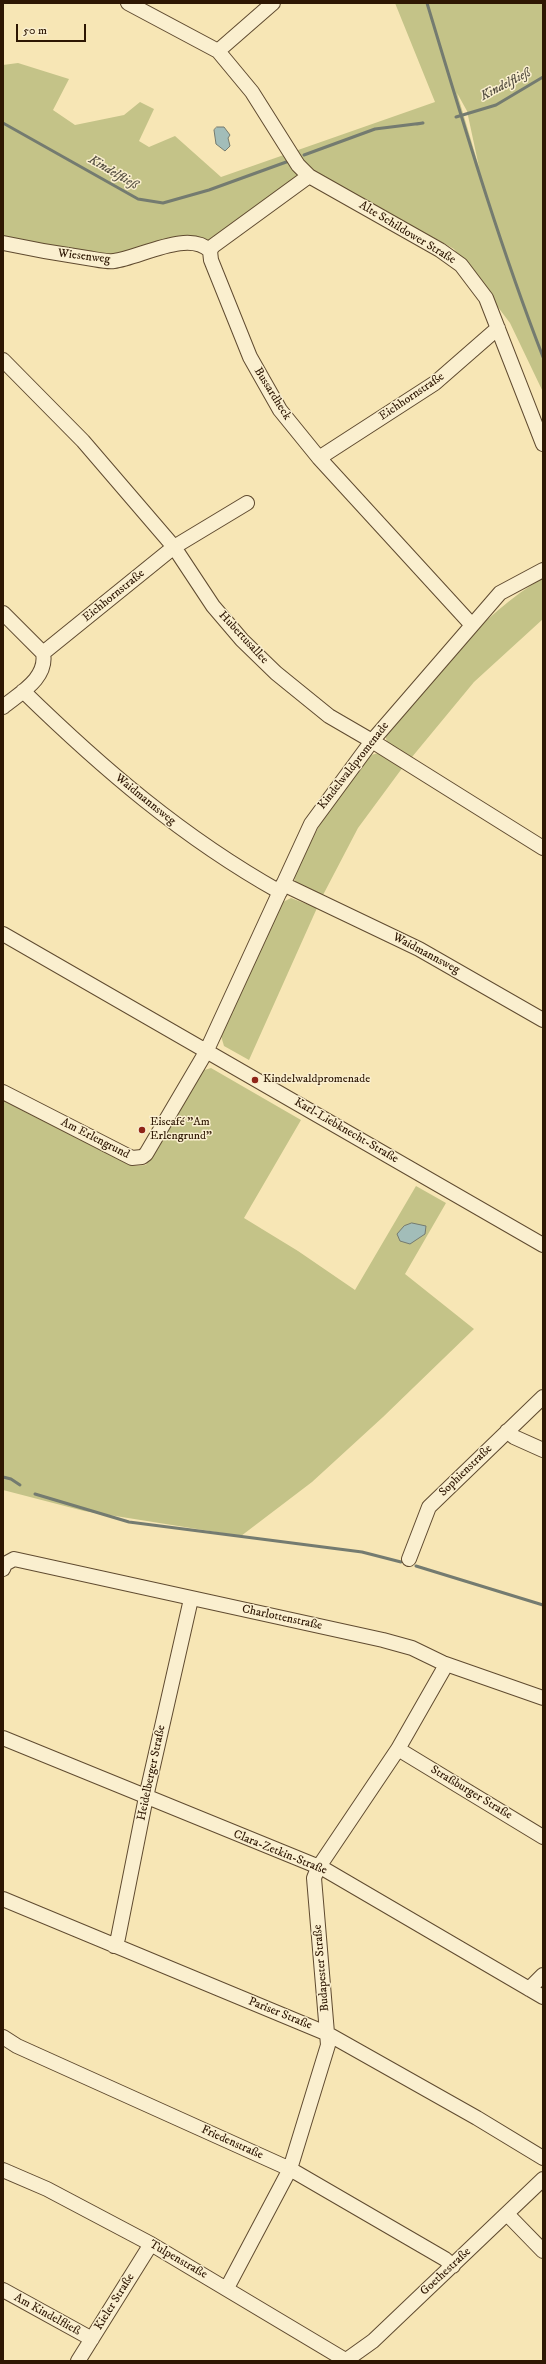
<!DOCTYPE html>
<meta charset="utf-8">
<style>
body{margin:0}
#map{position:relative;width:546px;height:2364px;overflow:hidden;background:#f7e6b5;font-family:"IM FELL DW Pica",serif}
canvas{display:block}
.frame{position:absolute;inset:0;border:4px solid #2e1703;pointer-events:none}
.scale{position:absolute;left:16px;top:24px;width:70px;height:18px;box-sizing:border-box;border:2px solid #2e1703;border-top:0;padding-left:5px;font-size:12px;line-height:14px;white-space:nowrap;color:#2e1703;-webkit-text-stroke:3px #faefcf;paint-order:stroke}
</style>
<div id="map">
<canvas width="546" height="2364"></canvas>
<div class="frame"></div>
<div class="scale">50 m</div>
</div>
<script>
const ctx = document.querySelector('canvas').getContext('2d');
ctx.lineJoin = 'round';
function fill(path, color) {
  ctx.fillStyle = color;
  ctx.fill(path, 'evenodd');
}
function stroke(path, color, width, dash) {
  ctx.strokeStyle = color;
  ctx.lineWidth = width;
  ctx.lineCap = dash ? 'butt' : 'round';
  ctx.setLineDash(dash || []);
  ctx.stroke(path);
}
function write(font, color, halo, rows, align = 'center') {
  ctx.font = font + ' "IM FELL DW Pica",serif';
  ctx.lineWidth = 3;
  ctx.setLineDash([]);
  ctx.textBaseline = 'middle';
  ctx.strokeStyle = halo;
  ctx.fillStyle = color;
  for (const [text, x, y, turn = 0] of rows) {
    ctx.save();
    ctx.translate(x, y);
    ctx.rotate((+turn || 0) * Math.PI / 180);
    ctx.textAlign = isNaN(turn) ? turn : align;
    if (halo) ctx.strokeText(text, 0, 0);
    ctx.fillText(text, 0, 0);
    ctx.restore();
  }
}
const green = new Path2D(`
 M395,3H543V392L510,323L454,249L306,167L293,180L209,243L109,257L3,241V65L18,63L69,79L53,110L75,125L124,115L140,102L154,109L139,141L149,147L175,136L221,177L435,102ZM457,93L467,111L479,167Z
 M543,578V619L474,682L412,757L387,743L385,733C433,679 479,615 543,578Z
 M378,753L403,767L358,828L323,895L297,885L293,876L328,809L368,756Z
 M291,898L317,908L249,1060L224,1046L221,1036L281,903Z
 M211,1068L301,1120L244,1218L298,1251L355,1290L416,1186L446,1203L405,1274L474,1329L383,1417L312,1482L241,1536L84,1511L3,1490V1101L134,1166L146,1165L201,1071Z`);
const water = new Path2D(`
 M217,127H224L230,135L228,138L230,146L225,151L216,144L214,130Z
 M412,1223L426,1226L425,1234L410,1244L400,1241L397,1234L404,1226Z`);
const stream = new Path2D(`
 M427,3C463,122 498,241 543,357
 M456,117L496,105L543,77
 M3,123L138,199L163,203L209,190L289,161
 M304,155L375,129L423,123L417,124
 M3,1477L11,1479L20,1485
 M35,1494L129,1522L362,1552L401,1562
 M416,1566L543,1605`);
const minor = new Path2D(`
 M128,3L218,51L252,92L298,165L309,176L440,250L461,265L486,298L543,444
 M218,51L273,3
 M309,176L213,246L210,251L211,260L250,357L280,410L319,458L471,624
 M3,243C31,249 59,254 87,258C95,259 106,262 114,261C139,258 189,229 210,251
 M3,360L83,441L174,547L213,606L242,640L276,673L329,716L372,741L543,848
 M319,458L435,383L498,328
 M3,613L43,653
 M23,691C102,768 182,837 280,892
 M3,707C20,693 48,678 43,653L174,547L247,503
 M283,884L419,949L543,1020
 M3,934L543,1245
 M3,1092L132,1158L142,1157L146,1154L206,1052L311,824L372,741L500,593L543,570
 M507,1431L514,1437L543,1450
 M409,1559L429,1507L543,1397
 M3,1569L5,1564L14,1559L383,1640L412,1648L443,1663L543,1698
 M3,1738L324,1869L543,1997
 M398,1749L543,1837
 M3,1899L328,2034L477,2118L543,2158
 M114,1946L118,1938L146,1797L191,1599
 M529,1989L543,1975
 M3,2037L17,2046L290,2169L445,2259L453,2266
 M3,2170L47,2189L151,2244L347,2361
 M507,2214L543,2251
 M227,2288L290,2169L328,2045L314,1878L318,1868L398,1749L446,1665
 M3,2290L92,2339
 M78,2361L151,2244
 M345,2361L373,2341L543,2179`);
const markers = [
 [255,1080,4,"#8f2418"],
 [142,1130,4,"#8f2418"]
];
const streetNames = [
 ["Alte Schildower Straße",407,233,31],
 ["Wiesenweg",84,257,7],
 ["Bussardheck",272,394,58],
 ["Eichhornstraße",412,397,-34],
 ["Eichhornstraße",114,596,-39],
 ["Hubertusallee",243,638,47],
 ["Kindelwaldpromenade",354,766,-52],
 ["Waidmannsweg",145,800,39],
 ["Waidmannsweg",426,954,28],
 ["Karl-Liebknecht-Straße",346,1131,30],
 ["Am Erlengrund",95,1139,27],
 ["Sophienstraße",466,1471,-44],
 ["Charlottenstraße",282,1618,12],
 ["Heidelberger Straße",152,1773,-78],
 ["Straßburger Straße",471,1793,31],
 ["Clara-Zetkin-Straße",280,1853,22],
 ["Budapester Straße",322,1968,-95],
 ["Pariser Straße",280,2014,22],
 ["Friedenstraße",232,2143,24],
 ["Tulpenstraße",178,2260,30],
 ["Goethestraße",446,2272,-43],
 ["Kieler Straße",115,2302,-58],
 ["Am Kindelfließ",47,2315,29]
];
const poiNames = [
 ["Kindelwaldpromenade",263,1080],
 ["Eiscafé \"Am",150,1123],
 ["Erlengrund\"",150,1137]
];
const waterNames = [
 ["Kindelfließ",506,85,-28],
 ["Kindelfließ",113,173,30]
];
fill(green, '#c4c388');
fill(water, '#a2bdb9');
stroke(water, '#747b70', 1);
stroke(stream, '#747b70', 3);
stroke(minor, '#604b30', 16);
stroke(minor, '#faefcf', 14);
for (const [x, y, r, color] of markers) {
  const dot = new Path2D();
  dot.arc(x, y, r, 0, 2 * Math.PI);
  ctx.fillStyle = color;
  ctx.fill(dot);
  stroke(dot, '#faefcf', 1.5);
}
write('12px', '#2e1703', '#faefcf', streetNames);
write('12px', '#2e1703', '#faefcf', poiNames, 'left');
write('italic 13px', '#575143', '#faefcf', waterNames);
</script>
